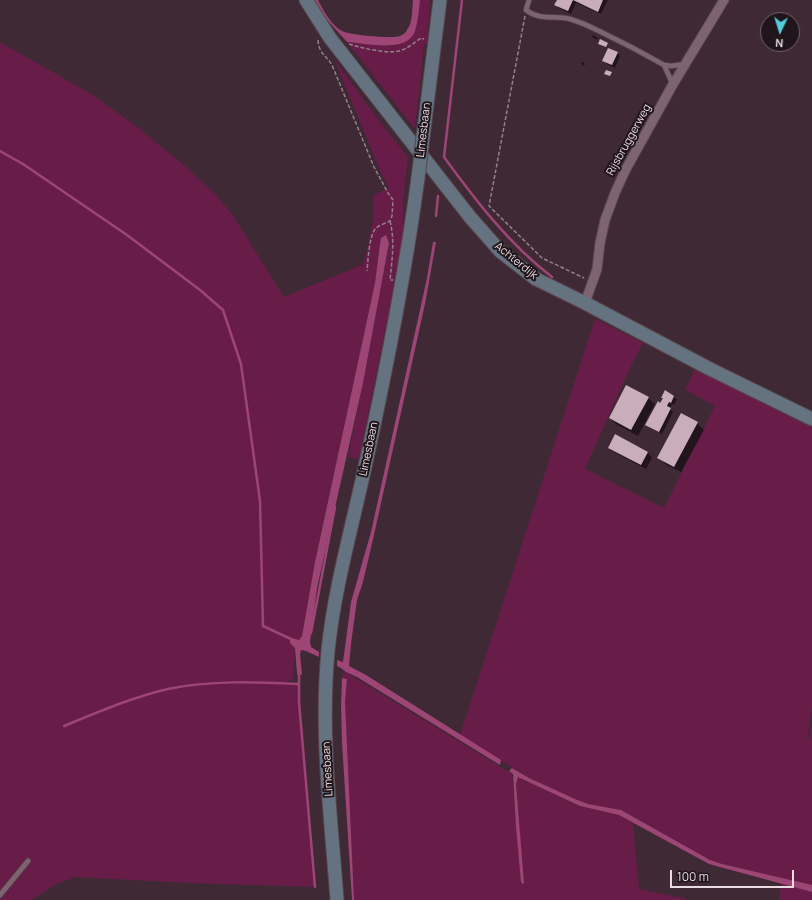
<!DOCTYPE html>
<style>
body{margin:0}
#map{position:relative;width:812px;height:900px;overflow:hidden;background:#3f2934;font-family:Manrope,sans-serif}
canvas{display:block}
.north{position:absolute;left:760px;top:12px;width:40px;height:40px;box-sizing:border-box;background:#1f151a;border:1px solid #70646a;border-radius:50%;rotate:184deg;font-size:11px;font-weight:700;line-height:16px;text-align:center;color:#eadbe1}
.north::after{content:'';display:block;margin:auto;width:14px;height:18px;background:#53cbda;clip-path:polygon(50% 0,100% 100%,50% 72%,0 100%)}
.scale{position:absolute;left:670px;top:870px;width:124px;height:18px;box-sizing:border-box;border:2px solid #eadbe1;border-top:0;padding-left:5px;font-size:12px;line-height:14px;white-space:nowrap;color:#eadbe1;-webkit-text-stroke:3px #1f151a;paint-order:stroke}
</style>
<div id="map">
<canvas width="812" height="900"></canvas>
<div class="north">N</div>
<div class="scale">100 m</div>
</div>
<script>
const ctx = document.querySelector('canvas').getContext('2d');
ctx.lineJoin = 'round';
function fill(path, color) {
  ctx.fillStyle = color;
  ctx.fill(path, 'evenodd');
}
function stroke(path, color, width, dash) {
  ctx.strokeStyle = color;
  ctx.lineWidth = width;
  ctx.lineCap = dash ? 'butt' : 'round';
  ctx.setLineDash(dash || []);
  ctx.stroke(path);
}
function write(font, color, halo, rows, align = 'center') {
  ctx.font = font + ' Manrope,sans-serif';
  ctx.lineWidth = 4;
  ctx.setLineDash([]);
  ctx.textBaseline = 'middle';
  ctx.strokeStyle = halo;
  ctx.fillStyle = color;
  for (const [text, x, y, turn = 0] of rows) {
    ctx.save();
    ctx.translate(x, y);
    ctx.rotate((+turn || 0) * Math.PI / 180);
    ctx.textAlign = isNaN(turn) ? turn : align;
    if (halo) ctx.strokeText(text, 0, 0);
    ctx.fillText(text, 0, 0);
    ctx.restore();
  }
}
const green = new Path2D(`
 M420,0H430L427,44H424L415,129L347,42L394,46L418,18Z
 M0,42L93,95L136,126L185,166L215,194L232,214L284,297L364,264L373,221V196L389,187L382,175L334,59L379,121L408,157L403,202V233L392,296L359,459L348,457L363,383L389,243L383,236L380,244L375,283L315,562L302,636L299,640L292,638L290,643L295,648L293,678L286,683L299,684L315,887L189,883L75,877L57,884L31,900H0V705L4,701L0,705Z
 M595,319L643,343L630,368L585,469L664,508L715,406L685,390L695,369L812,427V708L807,740L809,738L812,721V885L722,864L710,860L621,810L588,804L563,794L529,778L460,735Z
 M344,671L512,774L521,882L523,884L516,784L518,777L580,806L619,815L633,823L639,889L687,899L686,900H354L345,701L347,679L342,678Z
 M781,883L812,892V900H779Z`);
const water = new Path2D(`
 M312,0H318C323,10 332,26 342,31C349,35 393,39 400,36C403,35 406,32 407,30C413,22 412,9 413,0H420C419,10 418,21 415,31C407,54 366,43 347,42L319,11Z
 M386,235L389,243L363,383L317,588L310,642L311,647L319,652V657L306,651L301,650L300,654L302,674L301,675L297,674L295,648L290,643V640L292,638L299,640L302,636L315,562L375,283L380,244L381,238Z
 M433,242H436L425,304L374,535L363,582L357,600L351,644L349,666L366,675L501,760L500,765L357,677L346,672L341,668L337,666V660L343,662L351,602L371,532L427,278Z
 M342,678L347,679L345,701L354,900H352L342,743L341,705Z
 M512,768L529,778L575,799L588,804L621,810L710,860L722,864L812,885V892L709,864L619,815L580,806L518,777L516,784L524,883L523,884L521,882L516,827L513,774L509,771Z`);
const shadow = new Path2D(`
 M558,0H608L601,14L576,3L571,14L559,8L556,5Z
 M593,35L598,38L597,40L592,37Z
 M617,53L620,56L615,68L607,64L604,61Z
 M581,62H583L585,65L583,66Z
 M665,392L677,399L674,405L672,404L670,409L673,412L662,434L646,425L661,404Z
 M648,398L655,404L638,436L616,424L610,418Z
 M697,423L704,430L681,472L665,464L659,457Z
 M615,436L648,453L652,458L646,469L614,452L609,448Z`);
const stream = new Path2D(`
 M462,0L444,157C476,201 509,244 552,277
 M0,151L23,164L127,235L200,290L223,310L241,364L260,501L263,626L293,640
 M436,216L438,196
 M311,633L335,507
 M299,684V702L315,887
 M64,726C98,712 133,697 168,689C210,680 256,682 299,684V672`);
const building = new Path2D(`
 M557,0H603L598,12L573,0L568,11L554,5Z
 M600,39L608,43L606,47L598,44Z
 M608,48L618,52L612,65L602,61Z
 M606,70L612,72L610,76L604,74Z
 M626,385L649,397L631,430L609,418Z
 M665,390L674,396L671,403L669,402L667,406L671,408L659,432L645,425L658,401L660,403L663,398H661Z
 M681,413L698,422L674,467L657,458Z
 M615,434L648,452L641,465L608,448Z`);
const path = new Path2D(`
 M525,16L489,206L542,258L584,278
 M318,40C319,54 326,55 332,65L374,167L388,193L393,200L392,216L390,221C386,223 380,225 376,228C369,235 368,261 367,271
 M349,44C361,48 387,54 399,51C407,49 414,43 421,38L424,39
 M390,221C395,241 392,260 390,280H393`);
const lane = new Path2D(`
 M529,0L526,10C541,21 553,15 570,19C581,22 591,27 601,32C622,42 643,53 664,65L671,66L685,64
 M664,65L670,78L672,85
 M0,895L28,861`);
const street = new Path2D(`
 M585,303L597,269L600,243L605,220L615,193L626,169L672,86L724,0`);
const secondary = new Path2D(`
 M306,0L330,38L470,217L500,251L536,279L585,303L710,369L812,419
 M423,137L440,0
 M337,900C331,817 320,734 328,651C334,590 352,527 365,467C386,371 405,276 418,178`);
const secondaryBridge = new Path2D(`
 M418,178L423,137`);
const streetNames = [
 ["Limesbaan",424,130,-83],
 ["Rijsbruggerweg",629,140,-61],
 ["Achterdijk",516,261,39],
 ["Limesbaan",369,449,-78],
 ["Limesbaan",328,769,-93]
];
fill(green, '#681d49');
fill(water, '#9d4575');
fill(shadow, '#0007');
stroke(stream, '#9d4575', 2.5);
fill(building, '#c9adba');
stroke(lane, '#58464e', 6);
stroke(street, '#58464e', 11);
stroke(secondary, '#58464e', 15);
stroke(path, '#938189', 1.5, [4, 2]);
stroke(lane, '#7e6470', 4.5);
stroke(street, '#7e6470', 9);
stroke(secondary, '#64737f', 13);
stroke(secondaryBridge, '#58464e', 15, []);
stroke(secondaryBridge, '#64737f', 13);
write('11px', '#eadbe1', '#1f151a', streetNames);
</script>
